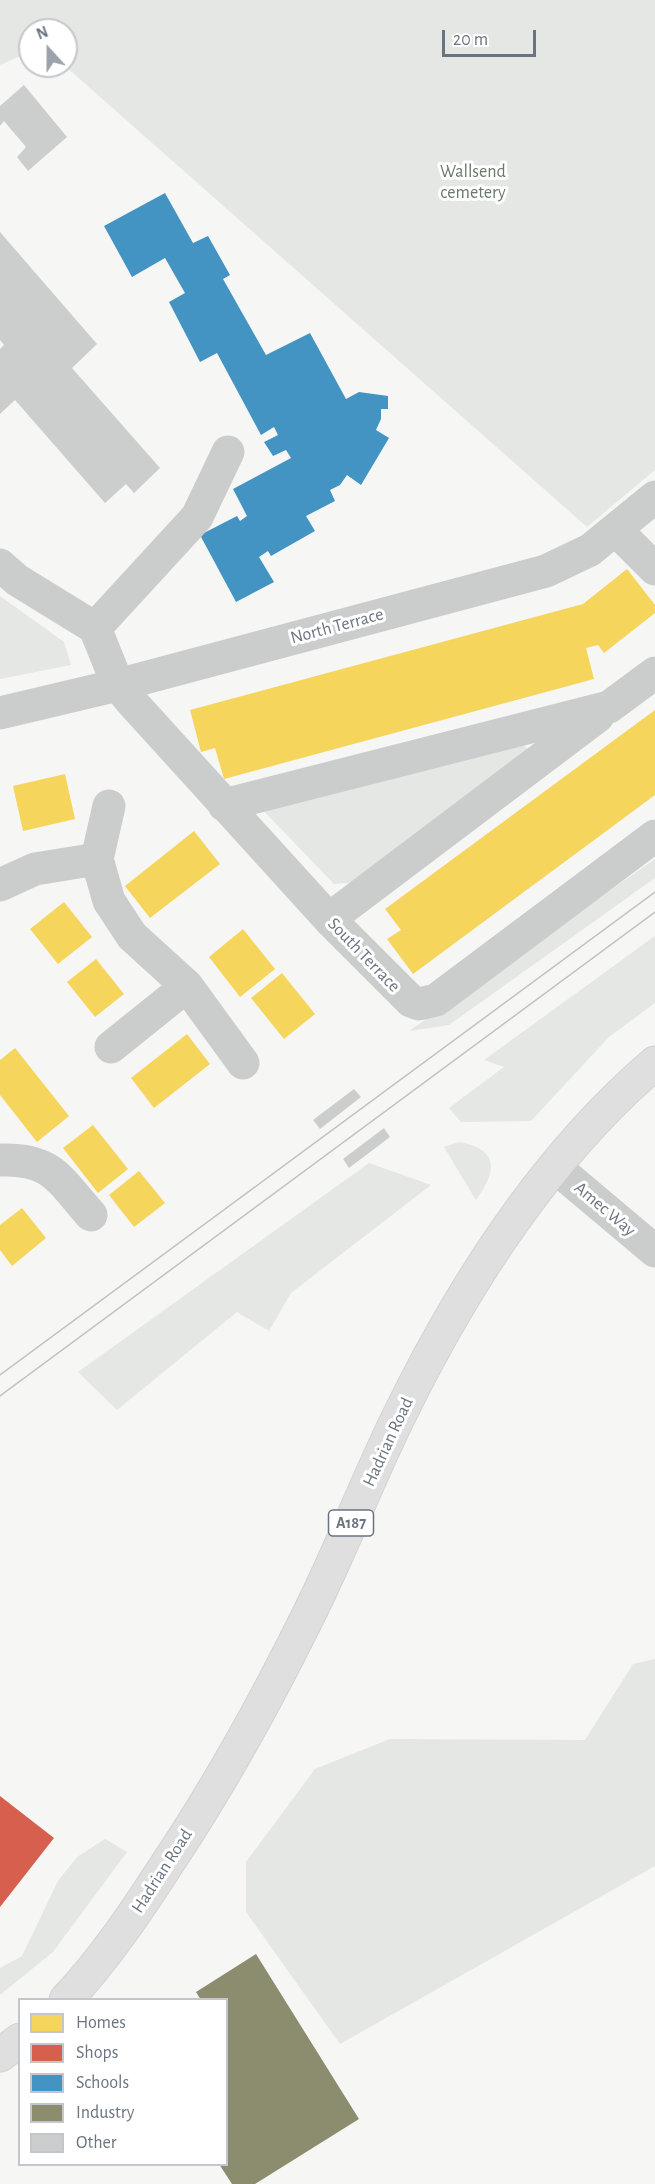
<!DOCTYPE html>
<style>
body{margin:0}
#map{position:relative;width:655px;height:2184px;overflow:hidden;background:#f6f6f5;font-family:"Alegreya Sans",sans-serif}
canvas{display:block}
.legend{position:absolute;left:18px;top:1998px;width:210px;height:168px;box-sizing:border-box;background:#fff;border:2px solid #c3c7cd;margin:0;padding:8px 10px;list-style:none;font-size:18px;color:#6a7481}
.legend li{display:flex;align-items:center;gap:12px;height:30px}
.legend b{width:30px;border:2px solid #c3c7cd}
.north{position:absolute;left:18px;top:18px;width:60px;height:60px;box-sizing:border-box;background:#fff;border:2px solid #c3c7cd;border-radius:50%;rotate:339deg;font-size:16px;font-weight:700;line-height:24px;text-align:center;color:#6a7481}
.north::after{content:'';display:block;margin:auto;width:21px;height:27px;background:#9ba2aa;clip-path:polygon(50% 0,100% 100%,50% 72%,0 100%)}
.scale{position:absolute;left:442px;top:30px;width:94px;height:27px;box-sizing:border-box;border:3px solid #6a7481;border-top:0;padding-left:8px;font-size:18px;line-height:21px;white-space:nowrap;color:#6a7481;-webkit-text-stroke:4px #fff;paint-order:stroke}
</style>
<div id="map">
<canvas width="655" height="2184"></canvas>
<ul class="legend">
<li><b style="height:16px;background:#f6d55c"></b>Homes</li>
<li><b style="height:16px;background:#d6604d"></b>Shops</li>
<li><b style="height:16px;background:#4393c3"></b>Schools</li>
<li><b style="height:16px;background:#8c8c6e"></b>Industry</li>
<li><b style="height:16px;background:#cccdcd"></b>Other</li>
</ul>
<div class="north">N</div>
<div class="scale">20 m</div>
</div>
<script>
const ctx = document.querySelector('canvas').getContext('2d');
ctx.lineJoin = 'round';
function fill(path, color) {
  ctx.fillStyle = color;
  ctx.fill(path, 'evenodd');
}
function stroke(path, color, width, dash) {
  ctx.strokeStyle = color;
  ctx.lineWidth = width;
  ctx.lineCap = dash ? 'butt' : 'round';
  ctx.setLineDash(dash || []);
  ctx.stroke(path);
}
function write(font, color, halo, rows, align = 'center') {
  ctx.font = font + ' "Alegreya Sans",sans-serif';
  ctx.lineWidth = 6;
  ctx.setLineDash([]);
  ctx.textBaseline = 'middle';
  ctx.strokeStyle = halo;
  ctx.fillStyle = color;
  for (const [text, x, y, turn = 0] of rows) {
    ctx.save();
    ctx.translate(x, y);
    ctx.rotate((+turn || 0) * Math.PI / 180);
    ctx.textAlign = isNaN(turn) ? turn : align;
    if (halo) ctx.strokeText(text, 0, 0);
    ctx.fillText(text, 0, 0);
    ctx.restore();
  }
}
const green = new Path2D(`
 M0,0H655V470L587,527L65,66L66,30H30V52L0,65Z
 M0,596L64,642L71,665L0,679Z
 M521,742L530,752L361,882L334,884L257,804Z
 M655,859V878L449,1025L409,1031Z
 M655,936V1003L609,1037L531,1121L461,1122L449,1108L504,1067L484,1060Z
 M459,1142C500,1149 497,1172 476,1200L444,1147Z
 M369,1163L431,1185L291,1293L269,1331L237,1312L117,1410L78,1372Z
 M655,1659V1866L340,2044L246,1912V1862L315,1769L390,1739L585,1740L633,1664Z
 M105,1839L127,1852L53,1952L0,1995V1968L22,1956L58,1881L77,1857Z`);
const homes = new Path2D(`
 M627,569L655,605V613L604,653L598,645L586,648L594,679L224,779L215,748L201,752L190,710L583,604Z
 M655,710V795L413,974L387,939L401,930L385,909Z
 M65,774L75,819L23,831L13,786Z
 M194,831L220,864L150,918L125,886Z
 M64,902L92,937L58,964L30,929Z
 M243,929L275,969L240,997L209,957Z
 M96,959L124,994L95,1017L67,982Z
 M282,973L315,1014L284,1039L251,998Z
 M187,1034L210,1064L154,1108L131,1078Z
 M15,1048L69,1116L37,1142L0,1095V1060Z
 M93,1125L128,1169L98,1193L63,1148Z
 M139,1171L165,1203L134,1227L109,1195Z
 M22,1208L46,1238L12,1266L0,1250V1225Z`);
const shops = new Path2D(`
 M0,1796L54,1838L0,1907Z`);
const schools = new Path2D(`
 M165,193L193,243L208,236L230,275L223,279L266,355L310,333L346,399L359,392L388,396V409H381V419L376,430L389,438L361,485L347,475L340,485L330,490L335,501L306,516L315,531L271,556L268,551L259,557L274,582L236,602L200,535L237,516L240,521L247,516L233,489L291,458L286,450L273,456L264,442L278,435L274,427L261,435L217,353L200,362L169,302L185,293L165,258L132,277L104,226Z`);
const industry = new Path2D(`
 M256,1954L359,2119L255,2184H232L219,2164H226V2000H201L196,1992Z`);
const building = new Path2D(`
 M24,85L67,137L28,171L17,157L26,147L4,121L0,126V106Z
 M0,232L97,344L72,368L160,468L134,493L126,484L105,503L15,400L0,414V349L4,345L0,340Z
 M354,1089L361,1097L320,1129L313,1120Z
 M384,1128L390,1137L349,1168L343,1159Z`);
const minor = new Path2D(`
 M616,530L655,569
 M0,565L17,580L95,628L118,685L130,700L329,919L411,1001L419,1004L436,1000L655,836
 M95,628L197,517L228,452
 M0,713L118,685L546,571L590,550L655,497
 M224,805L609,707L655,673
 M109,806L97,859L109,901L132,936L187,986L243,1063
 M0,885L35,869L97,859
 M329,919L598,716
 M111,1047L187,986
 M0,1160C52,1158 59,1179 91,1215
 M555,1167L655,1251`);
const major = new Path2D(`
 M66,2000C106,1957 138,1909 169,1861C221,1783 266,1701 307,1618C341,1551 367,1480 400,1414C463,1285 545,1157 655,1063
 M0,2055L20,2040`);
const tram = new Path2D(`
 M0,1375L655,892
 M0,1396L655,912`);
const shields = [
 [351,1523,45]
];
const shieldNames = [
 ["A187",351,1523]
];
const parkNames = [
 ["Wallsend",473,172],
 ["cemetery",473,193]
];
const streetNames = [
 ["North Terrace",337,626,-15],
 ["South Terrace",364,955,46],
 ["Amec Way",605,1209,40],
 ["Hadrian Road",388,1442,-65],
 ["Hadrian Road",162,1871,-57]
];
fill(green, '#e4e7e3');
fill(homes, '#f6d55c');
fill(shops, '#d6604d');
fill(schools, '#4393c3');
fill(industry, '#8c8c6e');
fill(building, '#cccdcd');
stroke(major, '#d2d2d3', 35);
stroke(minor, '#cbcccc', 33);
stroke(major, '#dfdfe0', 33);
stroke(tram, '#c0c1c3', 1.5);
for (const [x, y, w] of shields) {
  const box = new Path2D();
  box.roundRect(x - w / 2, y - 13, w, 26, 4.5);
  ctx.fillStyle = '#fff';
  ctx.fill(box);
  stroke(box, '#6a7481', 1.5);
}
write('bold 16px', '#6a7481', null, shieldNames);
write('18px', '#697968', '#fff', parkNames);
write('18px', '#6a7481', '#fff', streetNames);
</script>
